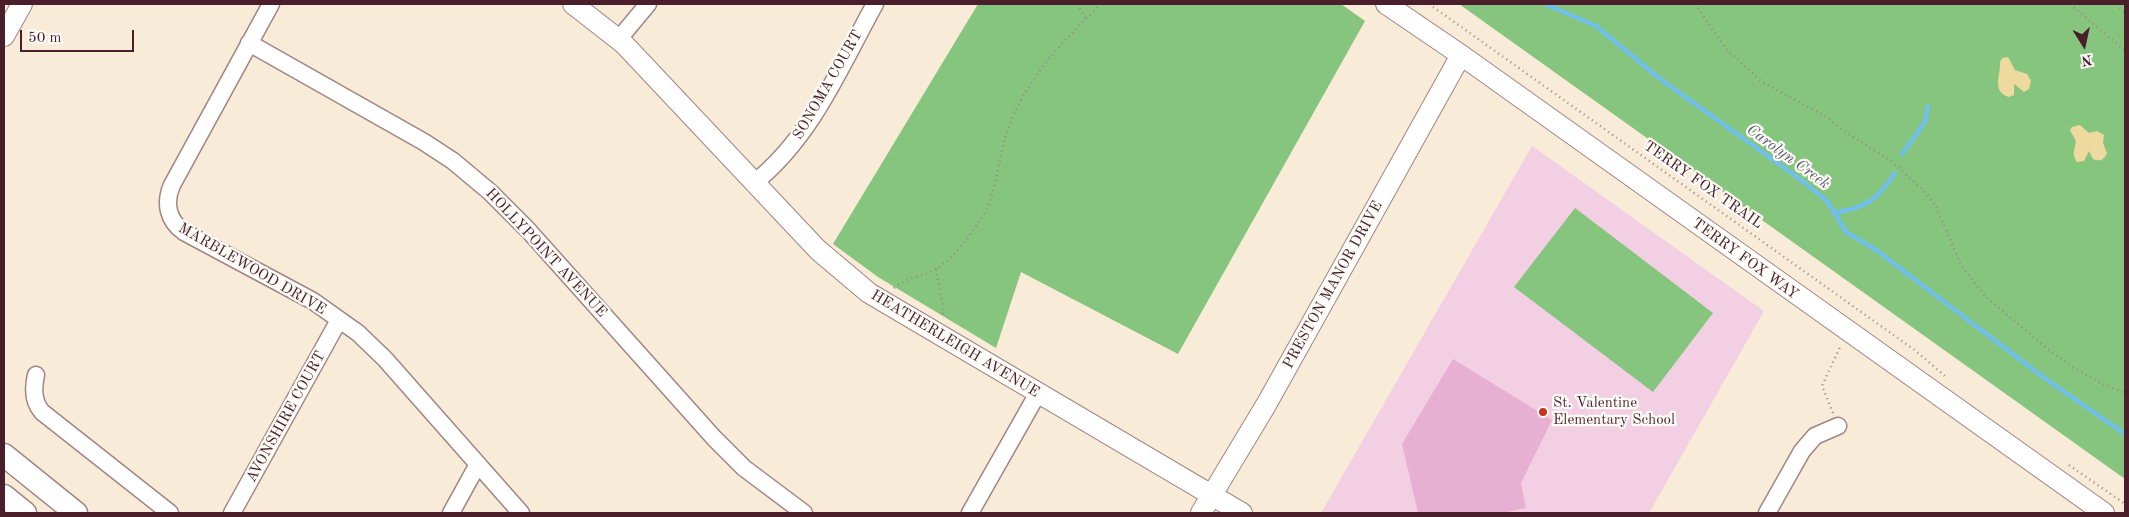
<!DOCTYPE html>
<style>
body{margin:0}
#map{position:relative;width:2129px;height:517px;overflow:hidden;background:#f8ebd8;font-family:"Old Standard TT",serif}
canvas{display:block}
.frame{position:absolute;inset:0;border:5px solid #4a1f2b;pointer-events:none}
.north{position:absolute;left:2059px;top:20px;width:50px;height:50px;-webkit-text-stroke:4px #fdfcf7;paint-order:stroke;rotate:170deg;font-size:14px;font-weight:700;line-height:20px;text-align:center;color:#4a1f2b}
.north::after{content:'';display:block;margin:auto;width:18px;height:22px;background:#4a1f2b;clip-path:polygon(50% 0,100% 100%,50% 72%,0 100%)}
.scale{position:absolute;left:20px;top:30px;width:114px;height:22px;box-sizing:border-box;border:2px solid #4a1f2b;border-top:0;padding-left:6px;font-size:15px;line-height:18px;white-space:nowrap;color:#4a1f2b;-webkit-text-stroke:4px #fdfcf7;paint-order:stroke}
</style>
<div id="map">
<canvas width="2129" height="517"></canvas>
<div class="frame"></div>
<div class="north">N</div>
<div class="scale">50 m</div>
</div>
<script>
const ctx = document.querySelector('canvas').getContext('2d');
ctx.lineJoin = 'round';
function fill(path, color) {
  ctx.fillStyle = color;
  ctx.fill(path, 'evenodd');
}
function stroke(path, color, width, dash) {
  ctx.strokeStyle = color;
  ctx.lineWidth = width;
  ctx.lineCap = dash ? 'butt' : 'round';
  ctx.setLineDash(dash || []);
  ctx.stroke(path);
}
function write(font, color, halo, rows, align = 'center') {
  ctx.font = font + ' "Old Standard TT",serif';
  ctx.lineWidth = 4.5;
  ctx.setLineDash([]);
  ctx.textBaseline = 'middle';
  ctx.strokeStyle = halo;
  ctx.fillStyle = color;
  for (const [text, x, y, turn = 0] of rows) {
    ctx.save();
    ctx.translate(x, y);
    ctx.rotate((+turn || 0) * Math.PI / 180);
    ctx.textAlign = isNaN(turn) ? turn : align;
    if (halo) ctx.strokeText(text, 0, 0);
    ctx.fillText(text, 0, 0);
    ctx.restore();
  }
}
const built = new Path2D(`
 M1532,146L1764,311L1649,513H1321Z`);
const green = new Path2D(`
 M978,4H1341L1365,21L1178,354L1021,272L996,348L878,277L833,244Z
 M1459,4H2125V479Z
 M1575,208L1713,313L1653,392L1514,287Z`);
const sand = new Path2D(`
 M2008,57L2015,70L2027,74L2031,81L2029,89L2024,92L2014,84V95L2009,97C1991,92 2001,74 2000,62L2002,58Z
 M2080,125L2089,133L2097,131L2104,135L2103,143L2107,153C2104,160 2100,162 2093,159L2089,151L2084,161L2077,162C2071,153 2075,150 2076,141L2070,130L2072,127Z`);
const stream = new Path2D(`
 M1545,4L1596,26L1659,78L1801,180L1827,201L1846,232L1876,250L2043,377L2125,434
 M1902,154L1925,122L1928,106
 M1834,213C1867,207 1876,201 1895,173`);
const building = new Path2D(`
 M1453,359L1552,420L1521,483L1526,508L1502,513H1418L1402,444Z`);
const path = new Path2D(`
 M1077,4L1086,18
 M1429,4L1916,351L1946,377
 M1695,4L1726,49L1762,82L1827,117L1847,133L1891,161L1922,189L1935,205L1961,265L1985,296L2049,350L2074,368L2099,382L2125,393
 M2070,4L2125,51
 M2116,4L2125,13
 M936,269L944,311L941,316
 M894,288C906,277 922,277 936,269C953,259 968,238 979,222C995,201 998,163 1005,138C1022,83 1060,43 1101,4
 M1833,413L1822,386L1840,347
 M2069,465L2125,504`);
const minor = new Path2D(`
 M271,4L172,185C164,203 168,221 184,232L313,301L358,333L385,359L521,513
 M618,40L648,4
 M249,43L424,142L453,161L490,192L528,230L714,438L744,468L804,513
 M754,183C812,137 840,67 875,4
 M36,375C33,388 33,402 42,412L170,513
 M232,513L339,320
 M451,513L478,464
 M970,513L1038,393
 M1767,513L1802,451L1815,436L1838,426`);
const tertiary = new Path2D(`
 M573,4L623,43L818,250L869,293L1242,513
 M1386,4L1461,55L2104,513
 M4,36L22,4
 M1201,513L1266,405L1461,55`);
const secondary = new Path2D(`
 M4,455L76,513
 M4,496L25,513`);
const markers = [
 [1543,412,5,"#c8321e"]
];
const streetNames = [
 ["SONOMA COURT",828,85,-60],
 ["TERRY FOX TRAIL",1703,185,35],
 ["HOLLYPOINT AVENUE",546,253,47],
 ["TERRY FOX WAY",1745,259,36],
 ["MARBLEWOOD DRIVE",252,269,30],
 ["PRESTON MANOR DRIVE",1333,285,-61],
 ["HEATHERLEIGH AVENUE",955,344,31],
 ["AVONSHIRE COURT",286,417,-61]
];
const poiNames = [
 ["St. Valentine",1553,403],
 ["Elementary School",1553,420]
];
const waterNames = [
 ["Carolyn Creek",1788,157,36]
];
fill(built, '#f2cfe2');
fill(green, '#85c57d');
fill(sand, '#eeda9e');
stroke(stream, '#70c0eb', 4.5);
fill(building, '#e7b0d3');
stroke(minor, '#a18582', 19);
stroke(tertiary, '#a18582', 22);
stroke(secondary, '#a18582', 25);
stroke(path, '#a18582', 2.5, [1, 4]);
stroke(minor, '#fff', 16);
stroke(tertiary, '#fff', 20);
stroke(secondary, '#fff', 22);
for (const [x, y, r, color] of markers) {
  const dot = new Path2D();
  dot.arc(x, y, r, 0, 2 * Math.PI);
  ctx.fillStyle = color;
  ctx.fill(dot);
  stroke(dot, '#fdfcf7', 2);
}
write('15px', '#4a1f2b', '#fdfcf7', streetNames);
write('15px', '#4a1f2b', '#fdfcf7', poiNames, 'left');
write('italic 16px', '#57576e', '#fdfcf7', waterNames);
</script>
